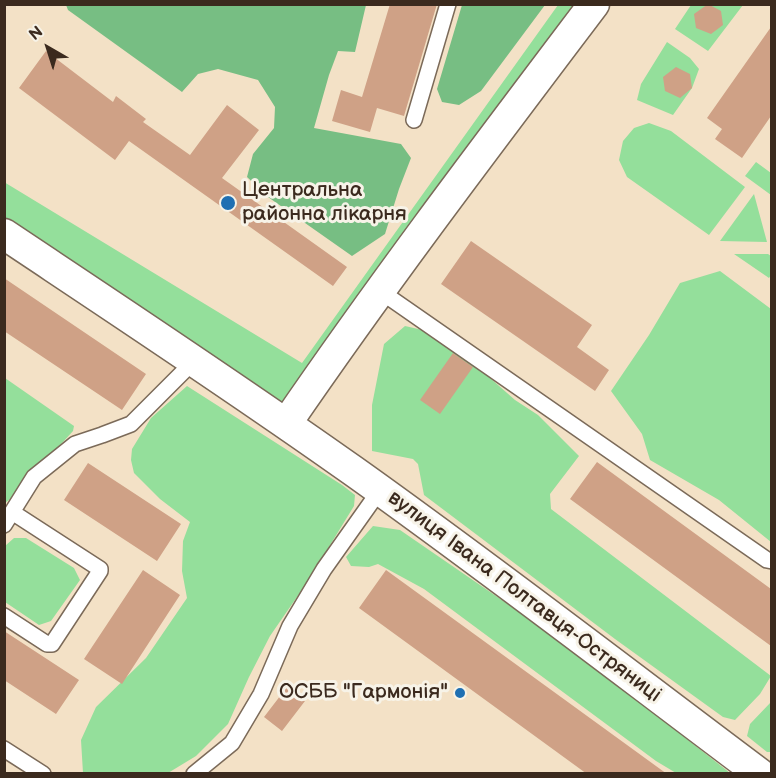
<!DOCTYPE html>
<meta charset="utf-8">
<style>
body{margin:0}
#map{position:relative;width:776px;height:778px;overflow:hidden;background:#f3e1c6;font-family:"Balsamiq Sans",sans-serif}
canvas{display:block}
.frame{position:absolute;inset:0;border:6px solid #3b2a1e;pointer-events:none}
.north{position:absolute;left:18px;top:18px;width:60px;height:60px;-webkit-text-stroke:4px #f7f3e8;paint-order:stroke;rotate:321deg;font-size:16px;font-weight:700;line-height:24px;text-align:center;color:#3b2a1e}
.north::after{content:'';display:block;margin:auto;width:21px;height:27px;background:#3b2a1e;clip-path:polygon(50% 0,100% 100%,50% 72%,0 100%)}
</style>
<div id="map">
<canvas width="776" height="778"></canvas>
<div class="frame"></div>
<div class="north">N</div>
</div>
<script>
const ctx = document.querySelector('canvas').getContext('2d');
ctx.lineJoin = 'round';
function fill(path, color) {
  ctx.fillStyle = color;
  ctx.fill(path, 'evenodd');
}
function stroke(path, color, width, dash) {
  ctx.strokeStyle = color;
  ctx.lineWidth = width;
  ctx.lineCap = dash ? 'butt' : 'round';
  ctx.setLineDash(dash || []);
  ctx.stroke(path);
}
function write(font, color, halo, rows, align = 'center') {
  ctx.font = font + ' "Balsamiq Sans",sans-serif';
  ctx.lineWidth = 6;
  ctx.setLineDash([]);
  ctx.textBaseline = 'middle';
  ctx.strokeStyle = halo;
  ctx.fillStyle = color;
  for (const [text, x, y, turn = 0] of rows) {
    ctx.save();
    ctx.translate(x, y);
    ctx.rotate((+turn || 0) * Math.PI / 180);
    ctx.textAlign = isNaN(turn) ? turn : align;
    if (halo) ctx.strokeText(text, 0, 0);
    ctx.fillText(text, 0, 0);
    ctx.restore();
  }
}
const green = new Path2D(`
 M558,5H582L291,403L277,406L5,224L4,182L302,363Z
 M691,5H743L708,51L675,29Z
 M667,42L690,58L699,69L692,88L673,115L637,100L641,84Z
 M649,123L671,131L745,187L709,235L627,177L619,160L623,141L634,128Z
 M756,162L771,173V195L745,176Z
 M754,194L767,242L720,241Z
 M734,254H768L771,256V275L769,278Z
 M720,271L771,309V542L719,500L650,460L642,434L611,391L649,335L680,283Z
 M405,326L427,331L473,363L515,400L538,415L579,456L550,494L551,509L771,676L760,694L735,720L723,717L615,639L424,495L418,464L413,459L372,451V405L384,344Z
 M5,378L74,426L73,431L63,442L30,474L13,497L5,503Z
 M187,386L342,485L355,495L354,506L308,581L270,636L249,677L228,724L196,756L168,773H83L81,740L96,707L146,658L187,598L182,571L183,541L190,522L160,499L134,473L131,460L132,449L151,418Z
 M373,526L400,530L544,629L635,698L730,773H676L656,761L424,589L378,564L369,567L351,566L346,557Z
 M14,538H26L74,568L80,580L51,621L39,625L5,602V546Z
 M771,702V752H767L747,736L750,724Z`);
const forest = new Path2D(`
 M66,5H366L355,52L338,51L329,75L314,128L401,144L411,158L399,189L385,234L352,256L268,197L247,177L253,154L274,128L275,107L258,80L218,69L198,74L182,92L68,10Z
 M462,5H545L481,91L459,105L442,102L437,89Z`);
const building = new Path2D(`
 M390,4H437L404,116L377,108L370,132L332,121L341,90L362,97Z
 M708,4L721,11L723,25L711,34L696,28L694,14Z
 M771,27V116L742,158L715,139L722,129L707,118Z
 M46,51L113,102L116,96L146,119L143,122L190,155L227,105L259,130L222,178L347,267L333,286L129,141L115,160L19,88Z
 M676,67L690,74L692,88L680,98L665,91L663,77Z
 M471,241L592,325L577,347L609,370L595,391L441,284Z
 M4,278L146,374L122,410L4,331Z
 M453,353L473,367L440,414L420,400Z
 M597,462L771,589V646L570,499Z
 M88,463L181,524L157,561L64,500Z
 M143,570L180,595L122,684L84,659Z
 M386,570L667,774H587L359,608Z
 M4,631L79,680L56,714L4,680Z
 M287,687L305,701L282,731L264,717Z`);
const service = new Path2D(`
 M414,120L448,4
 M380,291L767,560L772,561
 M4,525L34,477L75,444L102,435L131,424L194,361
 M4,616L47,644H52L100,571V569L12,512
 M4,749L43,774
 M194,774L232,743L261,694L290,626L324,569L380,490`);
const minor = new Path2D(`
 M4,234C121,312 238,389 352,470C490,568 624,672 760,774
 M286,424C384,281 489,143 594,4`);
const markers = [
 [228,203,8,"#1f6fb2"],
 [460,693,6,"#1f6fb2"]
];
const poiNames = [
 ["Центральна",242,191],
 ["районна лікарня",242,215],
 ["ОСББ \"Гармонія\"",448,693,"right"]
];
const streetNames = [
 ["вулиця Івана Полтавця-Остряниці",524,597,37]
];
fill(green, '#94df9b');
fill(forest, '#77be83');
fill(building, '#cfa186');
stroke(service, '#7b6a59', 18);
stroke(minor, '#7b6a59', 33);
stroke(service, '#fff', 15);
stroke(minor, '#fff', 30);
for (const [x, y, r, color] of markers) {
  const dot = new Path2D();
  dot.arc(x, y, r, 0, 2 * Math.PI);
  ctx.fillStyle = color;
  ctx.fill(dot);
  stroke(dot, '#f7f3e8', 2);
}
write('21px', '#3b2a1e', '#f7f3e8', poiNames, 'left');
write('21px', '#3b2a1e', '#f7f3e8', streetNames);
</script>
